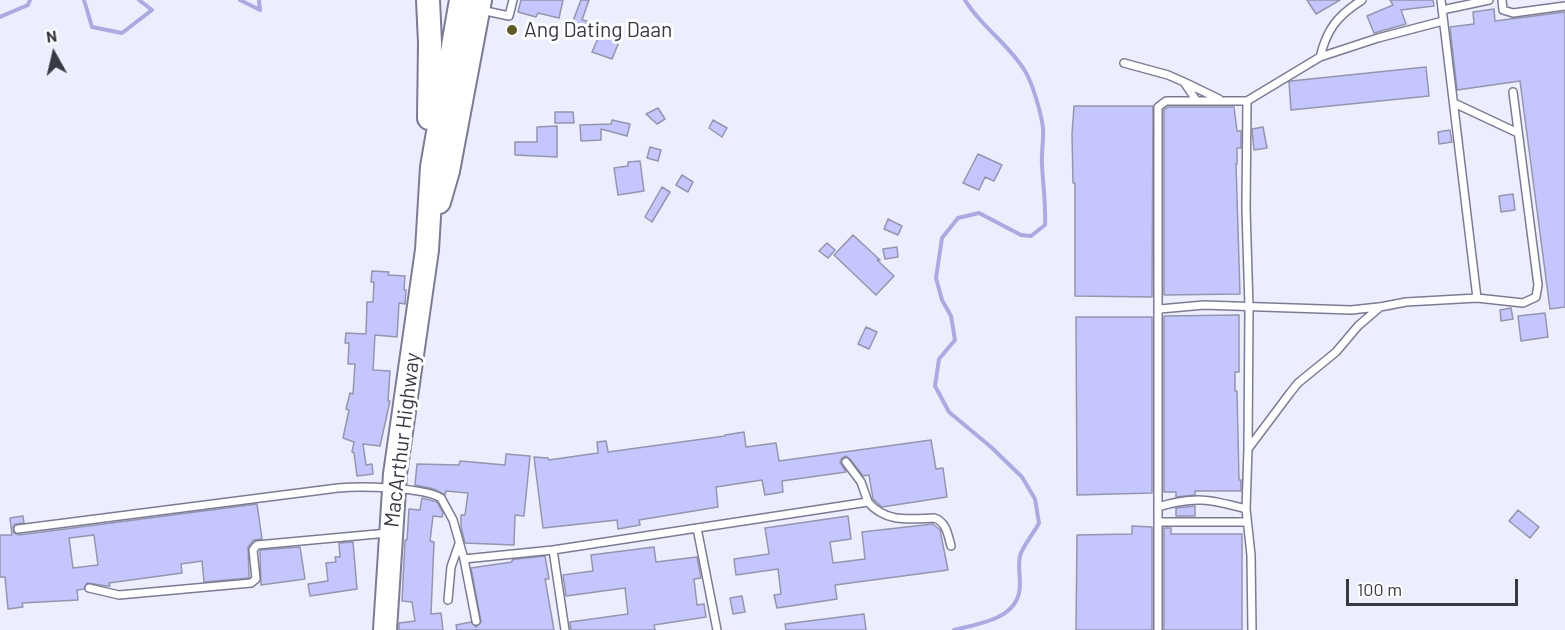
<!DOCTYPE html>
<style>
body{margin:0}
#map{position:relative;width:1565px;height:630px;overflow:hidden;background:#ecedfd;font-family:Barlow,sans-serif}
canvas{display:block}
.north{position:absolute;left:24px;top:24px;width:60px;height:60px;-webkit-text-stroke:4px #fff;paint-order:stroke;rotate:352deg;font-size:16px;font-weight:700;line-height:24px;text-align:center;color:#383943}
.north::after{content:'';display:block;margin:auto;width:21px;height:27px;background:#383943;clip-path:polygon(50% 0,100% 100%,50% 72%,0 100%)}
.scale{position:absolute;left:1346px;top:579px;width:172px;height:27px;box-sizing:border-box;border:3px solid #383943;border-top:0;padding-left:8px;font-size:18px;line-height:21px;white-space:nowrap;color:#383943;-webkit-text-stroke:4px #fff;paint-order:stroke}
</style>
<div id="map">
<canvas width="1565" height="630"></canvas>
<div class="north">N</div>
<div class="scale">100 m</div>
</div>
<script>
const ctx = document.querySelector('canvas').getContext('2d');
ctx.lineJoin = 'round';
function stroke(path, color, width, dash) {
  ctx.strokeStyle = color;
  ctx.lineWidth = width;
  ctx.lineCap = dash ? 'butt' : 'round';
  ctx.setLineDash(dash || []);
  ctx.stroke(path);
}
function fill(path, color) {
  ctx.fillStyle = color;
  ctx.fill(path, 'evenodd');
}
function write(font, color, halo, rows, align = 'center') {
  ctx.font = font + ' Barlow,sans-serif';
  ctx.lineWidth = 6;
  ctx.setLineDash([]);
  ctx.textBaseline = 'middle';
  ctx.strokeStyle = halo;
  ctx.fillStyle = color;
  for (const [text, x, y, turn = 0] of rows) {
    ctx.save();
    ctx.translate(x, y);
    ctx.rotate((+turn || 0) * Math.PI / 180);
    ctx.textAlign = isNaN(turn) ? turn : align;
    if (halo) ctx.strokeText(text, 0, 0);
    ctx.fillText(text, 0, 0);
    ctx.restore();
  }
}
const stream = new Path2D(`
 M84,0L92,27L122,33L152,10L139,0
 M240,0L260,10L259,0
 M0,17L28,5L30,0
 M954,630C977,624 1013,620 1019,593C1022,581 1017,568 1020,556C1022,547 1034,533 1039,523L1035,499L1022,477L991,447L949,412L935,386L939,359L955,340L951,316L942,300L936,278L942,238L958,218L979,213L1021,235L1031,236L1045,225C1046,205 1043,185 1042,165C1041,153 1044,140 1043,128C1041,113 1033,84 1025,71C1009,44 981,27 965,0`);
const building = new Path2D(`
 M521,0H563L559,18L538,13L536,17L518,12Z
 M581,0H589L582,20L587,21L584,30L571,26Z
 M1307,0H1340L1316,14Z
 M1390,0H1433L1434,6L1401,10L1406,24L1374,33L1367,16L1393,5Z
 M1494,9L1495,21L1565,12V307L1550,309L1520,81L1457,90L1450,27L1474,24L1473,12Z
 M600,34L619,42L612,59L592,52Z
 M1426,67L1429,96L1291,110L1289,82L1291,81Z
 M1074,106H1153L1152,297L1075,296V183H1073L1072,134Z
 M1168,107H1234L1237,131H1241V148H1237V164H1236L1240,294L1164,295V110Z
 M658,108L665,119L657,124L646,114Z
 M555,112H573L574,123H555Z
 M612,120L630,124L627,136L601,129V140L581,141L580,125L611,124Z
 M713,120L727,128L722,137L709,128Z
 M557,126V157L515,155V142H537V127Z
 M1263,127L1267,148L1254,150L1252,129Z
 M1450,130L1452,142L1439,144L1438,132Z
 M650,147L661,150L658,161L647,158Z
 M978,154L1002,165L994,181L985,177L979,190L963,183Z
 M640,161L644,191L618,195L614,168L628,166V162Z
 M682,175L693,182L688,192L676,185Z
 M662,187L670,192L652,222L645,217Z
 M1513,194L1515,210L1501,212L1499,196Z
 M888,219L902,226L898,235L884,229Z
 M853,235L880,260H877L894,276L876,295L834,255Z
 M827,243L835,250L828,258L819,251Z
 M897,247L898,257L885,259L883,249Z
 M372,271L389,272L388,275L405,276L404,290H406L405,304L399,303L397,337L375,335L373,370L390,371L388,401H390L380,446L363,444L366,465L372,464L373,474L357,476L354,453L352,452L354,442L343,438L349,410L346,409L350,393L353,394L355,364H348L349,343H345L346,333L366,334L367,302H373L374,282H371Z
 M1511,308L1513,319L1501,321L1500,310Z
 M1545,313L1548,337L1521,341L1518,316Z
 M1239,315V372H1235V391H1237L1239,480H1241V491H1195V495L1176,497V492H1164V316Z
 M1076,317H1152V493L1077,495Z
 M866,327L877,332L869,349L858,344Z
 M744,432L746,447L776,443L779,461L931,440L936,469L943,468L947,497L882,507L873,499L869,475L863,476L850,459L846,456L842,458L840,462L846,472L782,481L783,492L765,495L762,480L716,487L718,507L639,520L640,525L618,529L617,520L543,528L534,457L548,458L549,460L598,453L597,442L606,441L608,452L725,436V435Z
 M506,454L530,456L524,516L515,515L514,545L465,543L461,527V515H465L468,493L446,491L445,495L434,489L415,485L417,464L459,465L460,461L505,465Z
 M422,498L437,502L443,513L442,517L433,516L430,541L434,542L431,614L441,613L443,630H399V623L415,621L412,602L402,601L405,540H407L409,509L420,510Z
 M257,504L262,539L254,540L248,547L249,578L204,582L202,561L181,564L182,573L109,583L110,586H107L87,583L84,589L77,590L78,600L22,603L23,607L8,609L5,577H0V535H12L10,518L23,516L24,523L15,524L13,527L14,533L19,535ZM94,535L98,565L73,568L69,538Z
 M1195,506V516H1176V508Z
 M1518,510L1539,527L1530,538L1509,521Z
 M848,516L851,539L830,542L833,563L865,559L862,532L933,524L940,530L948,570L835,585L837,599L777,608L774,595L781,594L778,569L736,575L734,559L769,554L765,528Z
 M1132,526L1152,527V630H1076L1077,535L1132,534Z
 M1164,528H1171V534H1242V630H1164Z
 M353,542L357,589L310,596L308,584L328,581L326,563L336,562L335,557H340L339,543Z
 M300,547L305,579L261,585L260,550Z
 M654,547L656,562L697,557L701,578L694,579L697,605L704,604L706,617L654,625L655,630H571L570,622L628,614L625,588L566,596L563,575L593,571L591,555Z
 M545,556L549,579H545L554,630H457L456,625L471,622L476,627L481,622L471,568L512,562V560L517,559Z
 M742,596L745,612L733,614L730,598Z
 M864,614L866,630H786L785,624Z`);
const service = new Path2D(`
 M1441,0L1477,298
 M1502,0L1503,10L1513,13L1565,6
 M481,10L509,16L513,0
 M1442,10L1489,0
 M1320,57C1327,29 1337,16 1362,0
 M1124,63L1168,75L1184,82L1196,100
 M1186,83L1219,99
 M1247,101L1246,209L1249,307L1248,449
 M1454,103L1518,133
 M1160,309L1204,305L1351,310L1379,307
 M846,462L861,482L868,502
 M1158,507C1194,496 1210,499 1246,509
 M1158,522H1247
 M697,528L717,630
 M18,529L338,488C360,486 423,487 441,498L453,520L464,559L553,550
 M464,559L476,621
 M89,588L119,595L251,583L256,579L253,550L257,545L388,533
 M448,600L451,567L459,544
 M565,630L553,550L868,502C886,523 909,519 934,518C946,521 948,535 951,546
 M1158,630V107L1166,101H1247L1320,57L1378,38L1443,21
 M1252,630L1251,555L1246,509L1248,449L1290,393L1298,383L1336,352L1358,326L1380,307L1406,302L1477,298L1523,303L1536,297L1538,285L1513,92`);
const trunk = new Path2D(`
 M428,0L430,43L429,118
 M439,202L448,171L480,0
 M385,630L395,474L427,250L432,167L461,0`);
const markers = [
 [512,30,6,"#5e5a26"]
];
const poiNames = [
 ["Ang Dating Daan",524,30]
];
const streetNames = [
 ["MacArthur Highway",402,440,-83]
];
stroke(stream, '#ababe1', 4);
fill(building, '#c6c6fe');
stroke(building, '#9495ae', 1.5);
stroke(service, '#7b7c94', 10);
stroke(trunk, '#7b7c94', 26);
stroke(service, '#fff', 7);
stroke(trunk, '#fff', 22);
for (const [x, y, r, color] of markers) {
  const dot = new Path2D();
  dot.arc(x, y, r, 0, 2 * Math.PI);
  ctx.fillStyle = color;
  ctx.fill(dot);
  stroke(dot, '#fff', 2);
}
write('21px', '#383943', '#fff', poiNames, 'left');
write('21px', '#383943', '#fff', streetNames);
</script>
